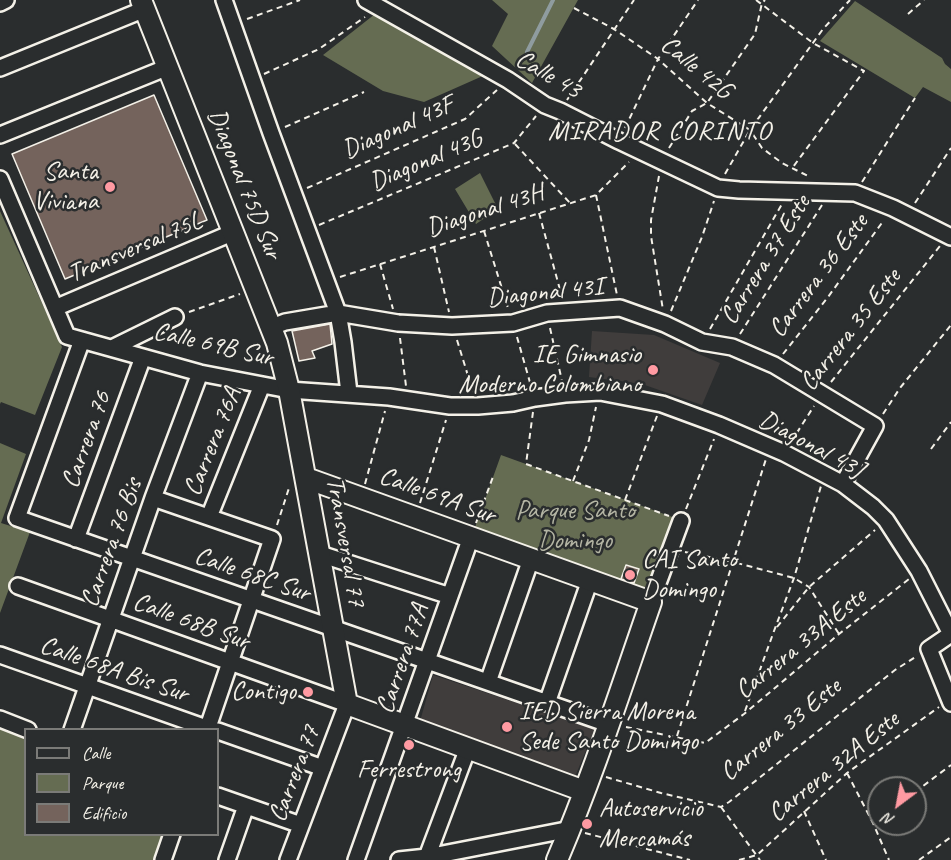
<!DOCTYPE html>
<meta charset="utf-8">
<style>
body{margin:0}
#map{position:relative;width:951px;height:860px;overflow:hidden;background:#2a2d2e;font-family:Caveat,sans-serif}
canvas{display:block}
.legend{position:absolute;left:24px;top:728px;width:195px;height:108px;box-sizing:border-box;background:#2a2d2e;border:2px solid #7b7b78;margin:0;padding:8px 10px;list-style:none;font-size:18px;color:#f4f1e8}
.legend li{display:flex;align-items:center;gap:12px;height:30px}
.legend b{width:30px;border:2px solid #7b7b78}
.north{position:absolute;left:867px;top:776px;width:60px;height:60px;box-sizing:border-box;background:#2a2d2e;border:2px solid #7b7b78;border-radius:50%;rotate:212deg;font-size:16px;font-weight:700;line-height:24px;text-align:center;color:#f4f1e8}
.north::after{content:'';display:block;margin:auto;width:21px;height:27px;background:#ff9aa2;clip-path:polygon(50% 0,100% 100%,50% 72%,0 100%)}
</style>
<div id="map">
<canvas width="951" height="860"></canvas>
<ul class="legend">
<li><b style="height:8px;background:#2a2d2e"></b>Calle</li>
<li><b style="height:16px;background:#656c52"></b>Parque</li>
<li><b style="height:16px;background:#74635c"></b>Edificio</li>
</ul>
<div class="north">N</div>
</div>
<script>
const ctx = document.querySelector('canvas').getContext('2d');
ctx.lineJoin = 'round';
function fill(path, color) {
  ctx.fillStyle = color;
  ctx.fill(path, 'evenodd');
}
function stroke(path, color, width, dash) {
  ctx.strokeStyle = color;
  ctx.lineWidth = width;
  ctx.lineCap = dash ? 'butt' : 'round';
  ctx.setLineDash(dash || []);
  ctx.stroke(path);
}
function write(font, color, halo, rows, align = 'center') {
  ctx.font = font + ' Caveat,sans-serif';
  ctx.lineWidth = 5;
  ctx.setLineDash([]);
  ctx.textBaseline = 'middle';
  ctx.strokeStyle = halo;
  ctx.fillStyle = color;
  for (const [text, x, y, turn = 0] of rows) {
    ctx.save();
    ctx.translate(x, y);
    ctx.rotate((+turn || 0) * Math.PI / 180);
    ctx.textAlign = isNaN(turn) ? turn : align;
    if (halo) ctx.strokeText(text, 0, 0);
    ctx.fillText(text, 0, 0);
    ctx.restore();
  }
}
const built = new Path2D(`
 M592,331L654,335L720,363L702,405L642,384L589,377Z
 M433,675L595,729L574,779L419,725Z`);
const green = new Path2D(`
 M492,0H578L532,83L492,46L508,14Z
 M855,1L942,58L945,64L951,69V102L923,87L915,98L820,41Z
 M375,14L485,75L424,102L383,91L323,55Z
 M480,173L498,209L476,224L455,189Z
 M0,211L62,347L35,415L1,402L0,404Z
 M0,443L26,454L1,523L30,532L0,613Z
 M501,455L678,519L650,598L473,533Z
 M0,725L25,734L26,834L164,835L154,860H0Z`);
const stream = new Path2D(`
 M527,52L553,0`);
const building = new Path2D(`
 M154,95L207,220L65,279L12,154Z
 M330,324L332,344L312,351L315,358L299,361L292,331Z
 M626,565L639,569L634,583L621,579Z`);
const path = new Path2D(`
 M756,0L813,43L864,71L793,167
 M574,8L614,29L658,59L707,103L750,130L762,148L782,163L810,177
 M908,14L924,0
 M247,19L300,0
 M264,74L319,49L365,17
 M567,100L634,0
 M285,127L364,92
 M625,128L658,59L698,0
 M515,144L570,203
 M669,148L692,111L707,103L755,34L762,3L765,0
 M725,174L750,130L823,29L850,0
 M659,176L651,220V236L663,310
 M862,182L915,98
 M307,188L465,119L497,90
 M596,195L617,295
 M915,203L951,148
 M539,213L562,297
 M319,225L514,143L536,116
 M484,231L508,308
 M434,247L449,312
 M380,264L393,309
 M340,277L596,195L629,162
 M671,311L702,237L714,201
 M189,312L240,294
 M550,328L562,381
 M710,329L782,204
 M740,334L822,205
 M517,337L531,386
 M400,338L406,386
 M457,340L473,392
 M783,354L828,297L884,220
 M831,382L940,246
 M533,412L526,464L669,516
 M883,414L900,388L951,325
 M791,442L814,406
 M931,449L951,422
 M573,481L589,440L596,407
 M365,484L385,411
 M625,500L657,416
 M420,503L446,420
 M686,509L714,439
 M476,523L494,474
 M277,525L289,488
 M685,552L733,562L794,578L809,587L839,634
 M777,627L809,587L875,530
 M745,711L774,631L794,578L821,486
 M626,727L705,743L744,714L839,634L909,579
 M677,736L766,459
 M847,773L873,823L889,860
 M606,777L661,793L721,807L729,802L895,670L917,656
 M915,792L951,765
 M721,807L760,860
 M804,811L826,860
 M873,823L879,818
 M585,833L690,860
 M739,860L757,855L847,773L939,707
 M919,860L951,837`);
const minor = new Path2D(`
 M224,0L271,133L338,313L343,342L349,393
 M366,0L508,80L545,105L560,111L619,141L718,188L739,190L855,193L893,208L951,237
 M0,3L6,0
 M0,68L145,9
 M0,135L168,67
 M0,179L67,336L200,373L289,390L389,397L450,406H478L513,403L535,398L565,394L600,392L662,404L719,425L784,453L843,484L873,507L886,520L919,571L951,634
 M55,308L234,232
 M272,327L285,322L338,313L398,323L452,326L513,323L547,313L620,308L665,324L702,342L732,347L774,365L875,426L843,484
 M82,340L17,518L608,724
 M112,348L175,317
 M153,498L272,539L207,730
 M209,517L262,385
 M76,539L143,357
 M320,554L450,596
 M18,586L347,704L288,860
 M651,602L681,521
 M951,634L929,649L951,703
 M0,655L212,730
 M488,682L531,559
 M547,703L590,580
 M0,719L28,730
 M72,730L153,498L200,373
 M218,731L323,768
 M218,796L301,825
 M427,857L468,748
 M163,860L172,834
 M227,860L246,806
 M356,860L471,537
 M399,860L427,857L571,829`);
const tertiary = new Path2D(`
 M141,0L277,343L289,390L347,704L584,791
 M306,478L651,602C621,688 593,776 557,860`);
const markers = [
 [110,187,6,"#ff9aa2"],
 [653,370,6,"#ff9aa2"],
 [630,575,6,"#ff9aa2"],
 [308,692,6,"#ff9aa2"],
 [507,727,6,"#ff9aa2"],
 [409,745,6,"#ff9aa2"],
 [587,824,6,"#ff9aa2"]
];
const streetNames = [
 ["Calle 42G",696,68,39],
 ["Calle 43",548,75,30],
 ["Diagonal 43F",398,128,-24],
 ["Diagonal 43G",426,161,-23],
 ["Diagonal 75D Sur",244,184,68],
 ["Diagonal 43H",485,211,-18],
 ["Transversal 75L",135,248,-23],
 ["Carrera 37 Este",766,260,-58],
 ["Carrera 36 Este",819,276,-53],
 ["Diagonal 43I",545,293,-6],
 ["Carrera 35 Este",851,330,-52],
 ["Calle 69B Sur",213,345,13],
 ["Carrera 76",87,440,-70],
 ["Carrera 76A",213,442,-68],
 ["Diagonal 43J",811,445,28],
 ["Calle 69A Sur",437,496,20],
 ["Transversal 77",345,542,80],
 ["Carrera 76 Bis",112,543,-70],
 ["Calle 68C Sur",252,575,19],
 ["Calle 68B Sur",191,622,20],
 ["Carrera 33A Este",801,644,-39],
 ["Carrera 77A",403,659,-71],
 ["Calle 68A Bis Sur",114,670,19],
 ["Carrera 33 Este",781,730,-39],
 ["Carrera 32A Este",834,767,-39],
 ["Carrera 77",295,774,-69]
];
const poiNames = [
 ["Santa",98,172],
 ["Viviana",98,202],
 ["IE Gimnasio",641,355],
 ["Moderno Colombiano",641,385],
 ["CAI Santo",642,560,"left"],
 ["Domingo",642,590,"left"],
 ["Contigo",296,692],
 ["IED Sierra Morena",519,712,"left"],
 ["Sede Santo Domingo",519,742,"left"],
 ["Ferrestrong",409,770,"center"],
 ["Autoservicio",599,809,"left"],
 ["Mercamás",599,839,"left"]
];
const parkNames = [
 ["Parque Santo",575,511],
 ["Domingo",575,541]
];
const neighbourhoodNames = [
 ["MIRADOR CORINTO",660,132]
];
fill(built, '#403d3c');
fill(green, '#656c52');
stroke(stream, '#8f9c9f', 4);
fill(building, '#74635c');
stroke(building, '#f4f1e8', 1.5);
stroke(minor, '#f4f1e8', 20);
stroke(tertiary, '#f4f1e8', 24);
stroke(path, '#f4f1e8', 2, [6, 4.5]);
stroke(minor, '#2a2d2e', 15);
stroke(tertiary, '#2a2d2e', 20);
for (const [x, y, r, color] of markers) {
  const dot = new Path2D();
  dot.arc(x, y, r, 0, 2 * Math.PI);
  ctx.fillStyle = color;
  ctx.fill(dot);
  stroke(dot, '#2a2d2e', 2);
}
write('26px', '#f4f1e8', '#2a2d2e', streetNames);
write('26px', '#f4f1e8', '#2a2d2e', poiNames, 'right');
write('26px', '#b4b5a4', '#2a2d2e', parkNames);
ctx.letterSpacing = '1.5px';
write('27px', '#f4f1e8', '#2a2d2e', neighbourhoodNames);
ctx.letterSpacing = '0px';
</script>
